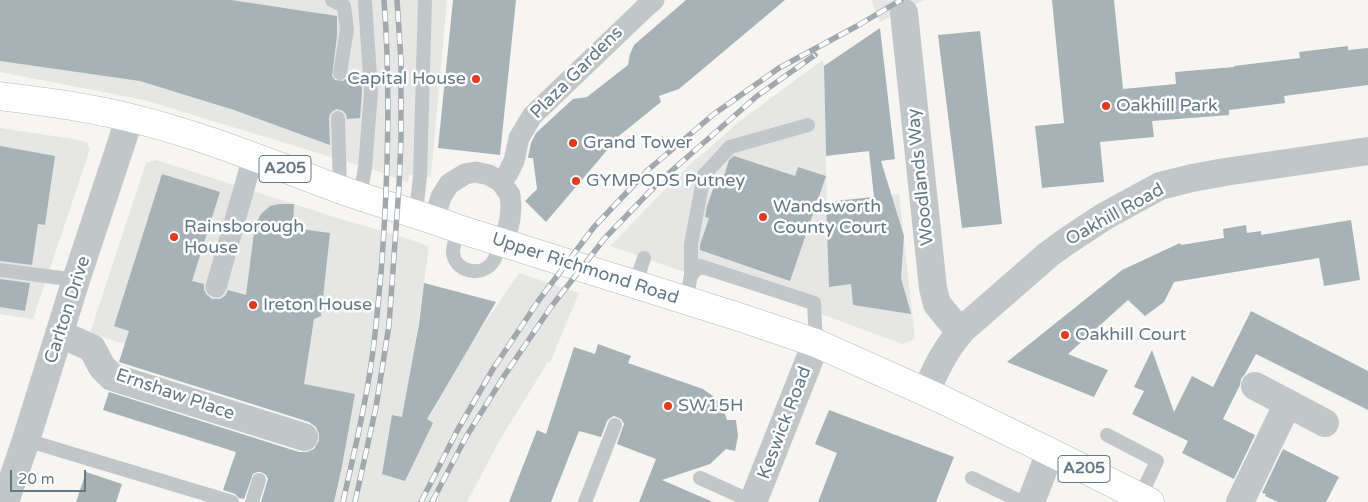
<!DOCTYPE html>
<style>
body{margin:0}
#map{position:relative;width:1368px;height:502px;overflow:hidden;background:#f6f5f2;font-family:"Varela Round",sans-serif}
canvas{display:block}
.scale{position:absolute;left:10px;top:470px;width:76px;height:22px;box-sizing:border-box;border:2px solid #647984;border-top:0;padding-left:6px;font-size:15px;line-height:18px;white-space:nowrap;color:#647984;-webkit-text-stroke:4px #fff;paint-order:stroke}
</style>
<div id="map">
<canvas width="1368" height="502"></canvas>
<div class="scale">20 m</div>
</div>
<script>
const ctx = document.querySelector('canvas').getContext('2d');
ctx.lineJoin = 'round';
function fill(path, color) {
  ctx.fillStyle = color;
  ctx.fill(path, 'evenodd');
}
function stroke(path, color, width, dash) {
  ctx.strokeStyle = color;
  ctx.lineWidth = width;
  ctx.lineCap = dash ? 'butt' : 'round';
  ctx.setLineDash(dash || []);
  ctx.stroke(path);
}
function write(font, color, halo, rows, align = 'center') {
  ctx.font = font + ' "Varela Round",sans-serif';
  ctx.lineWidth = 5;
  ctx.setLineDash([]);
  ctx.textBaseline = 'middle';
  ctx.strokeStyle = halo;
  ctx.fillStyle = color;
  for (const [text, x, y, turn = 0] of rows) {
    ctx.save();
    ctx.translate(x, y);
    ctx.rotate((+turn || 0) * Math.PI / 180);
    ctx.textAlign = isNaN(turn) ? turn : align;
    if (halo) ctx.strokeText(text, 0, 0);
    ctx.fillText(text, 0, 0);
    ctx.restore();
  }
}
const built = new Path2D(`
 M0,0H447L431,177L409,175L408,183L377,171L144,100L0,72Z
 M871,0H924L880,22Z
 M822,60L824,66L827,214L842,211L841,200L899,194L915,339L902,344L740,284L678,270L610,246L686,168L740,121Z
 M0,128L73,139L87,142L90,149L33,319L0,314Z
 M156,160L344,220L406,238L429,246L416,339L465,354L480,330L519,273L579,293L550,363L548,362L501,438L467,502H305L311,474L321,407L90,333L146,163Z`);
const building = new Path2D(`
 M0,0H231L337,16V36L332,76L335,80L343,81L347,78L349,72H361L362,91L360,118L347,119L346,114L343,111L337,109L333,111L330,114L329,118L330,145L234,110L140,81L0,61Z
 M453,0H516L500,155L438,148Z
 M686,0H785L679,89L659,96L661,102L615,139L614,142L546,222L525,201L537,189L533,158H528L531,143L536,133L573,99L587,97L628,65L630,54L634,45Z
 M1052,0H1114L1123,89L1176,84L1175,72L1234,67V66L1300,58L1299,52L1348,46V50L1368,48V85L1284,96L1285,103L1229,110V115L1152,121L1154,137L1100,142L1104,182L1042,188L1035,126L1064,123Z
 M880,28L895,159L881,161L904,236L901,278L911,314L853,305L851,284L829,287L826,202L874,197L869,151L826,156L824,66Z
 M980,31L1002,224L962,228L938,35Z
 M0,146L55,156L45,225L38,224L32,265L0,261Z
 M734,156L795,176L798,167L826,176L790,281L700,250V245L709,218L705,217L707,206L717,178L723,180L729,160Z
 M162,174L220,192L192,281L204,284V290L207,295L212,299H220L225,296L228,290L246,295L255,225L261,214L270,206L280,204H294L293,228L330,233L321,316L314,319L304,384L355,394L342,466L334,502H261L268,479L266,475L261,472H257L253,474L244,499L239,498L235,494L223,490L236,452L103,410L109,392L299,452H307L314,449L319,441V434L316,427L309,422L119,362L129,331L114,326Z
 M1351,220L1360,280L1324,286L1319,258L1174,282L1164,302L1145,316L1128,300L1068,354L1108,370L1094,397L1007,362L1122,270L1180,243L1181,245L1224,238L1223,229L1246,225L1247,233L1261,231V235Z
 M0,279L30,283L25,311L0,307Z
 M424,283L496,302L427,419L433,423L405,481L382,474L392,415L402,417L419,324Z
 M1251,311L1368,371V410L1256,354L1245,374L1241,379L1240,385L1223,419L1255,435L1234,479L1182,453L1188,441L1132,414L1144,391L1134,387L1152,350L1174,412L1192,376L1213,387Z
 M598,344L631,356L628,363L703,389L713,396L722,405L727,420H736L738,436L735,451L726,449L710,464L662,480L713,502H639L656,459L617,444L624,424L621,419L614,416L610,418L607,421L601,437L579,431L551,502H509L537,430L546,434L574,347L595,354Z
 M829,410L954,457L936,502H818L837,453L815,444Z
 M1283,449L1339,477L1326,502H1278L1265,496L1266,494L1262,493Z
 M86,472L122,484L116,502H76Z`);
const service = new Path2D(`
 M332,0L344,6L347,29L340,73
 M338,118L340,189
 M360,196L365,168L371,92L365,2
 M416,213L420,176L425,0
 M459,229C457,236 453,244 453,252C454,271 480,278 492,263C497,257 498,248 501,241
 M0,270L76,280
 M691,275V244L704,175L730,147L808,125
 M635,285L644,258
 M686,301L691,275L700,266L814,303L816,343
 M1107,435L1157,461L1138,501
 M26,440L232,502
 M700,478L753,502
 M972,478L1022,502
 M252,502L259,480
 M585,502L615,425`);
const pedestrian = new Path2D(`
 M501,182L508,173L514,161L519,138L532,116L647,6L654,0
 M434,220L441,197L449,184L465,174L476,172L489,175L501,182L510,195L511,207L510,219L508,228L501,241
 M216,287L253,157`);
const minor = new Path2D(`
 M904,13L933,288L937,304L951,321L963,329
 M60,334L92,348L102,367L112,377L304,437
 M1255,386L1325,423
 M926,392C936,368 946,348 963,329L1049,254L1067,241L1105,216L1160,186L1192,178L1225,172L1368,151
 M5,502L26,440L76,280L130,117
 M753,502L816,343
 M1031,502L1050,452
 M1240,502L1288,403`);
const trunk = new Path2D(`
 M0,96C44,102 88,107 131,118C202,135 269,163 336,188C377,203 419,214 459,229L739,317L816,343L941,399L1050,452L1150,502`);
const rail = new Path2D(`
 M343,502C350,470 358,438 364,405C373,362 377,317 381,273C388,182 391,91 384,0
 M355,502L376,407L389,325L399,187L401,139V61L397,0
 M421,502L457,431L493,369L539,300L594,227L649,169L714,114L779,68L857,26L901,0
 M432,502L466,437L504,376L551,307L605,238L660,181L757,96L815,55`);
const markers = [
 [476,79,5,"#e73821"],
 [1106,106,5,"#e73821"],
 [573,143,5,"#e73821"],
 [576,181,5,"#e73821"],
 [763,217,5,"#e73821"],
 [174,237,5,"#e73821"],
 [253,305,5,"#e73821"],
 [1065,335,5,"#e73821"],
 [668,406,5,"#e73821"]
];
const shields = [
 [285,169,52],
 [1084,469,52]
];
const shieldNames = [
 ["A205",285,169],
 ["A205",1084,469]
];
const streetNames = [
 ["Plaza Gardens",577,73,-45],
 ["Woodlands Way",921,177,-96],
 ["Oakhill Road",1115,215,-29],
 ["Upper Richmond Road",585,269,18],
 ["Carlton Drive",68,310,-72],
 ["Ernshaw Place",175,395,19],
 ["Keswick Road",785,423,-69]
];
const poiNames = [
 ["Capital House",466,79,"right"],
 ["Oakhill Park",1116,106],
 ["Grand Tower",583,143],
 ["GYMPODS Putney",586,181],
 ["Wandsworth",773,207],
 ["County Court",773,228],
 ["Rainsborough",184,227],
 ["House",184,248],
 ["Ireton House",263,305],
 ["Oakhill Court",1075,335],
 ["SW15H",678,406]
];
fill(built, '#e6e7e5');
fill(building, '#a7b2b6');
stroke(trunk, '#b4b8bb', 29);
stroke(service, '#c1c6c8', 14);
stroke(pedestrian, '#c1c6c8', 21);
stroke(minor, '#c1c6c8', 28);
stroke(trunk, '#fff', 28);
stroke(rail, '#a1a9ae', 5.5);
stroke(rail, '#fff', 4, [11]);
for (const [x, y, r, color] of markers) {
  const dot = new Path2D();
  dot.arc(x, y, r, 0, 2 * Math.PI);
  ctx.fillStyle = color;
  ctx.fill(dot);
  stroke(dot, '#fff', 2);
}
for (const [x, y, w] of shields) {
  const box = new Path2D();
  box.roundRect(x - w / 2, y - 13.5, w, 27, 4);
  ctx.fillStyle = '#fff';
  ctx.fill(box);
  stroke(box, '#647984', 1);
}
write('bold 16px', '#647984', null, shieldNames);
write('18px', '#647984', '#fff', streetNames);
write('18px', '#647984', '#fff', poiNames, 'left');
</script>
